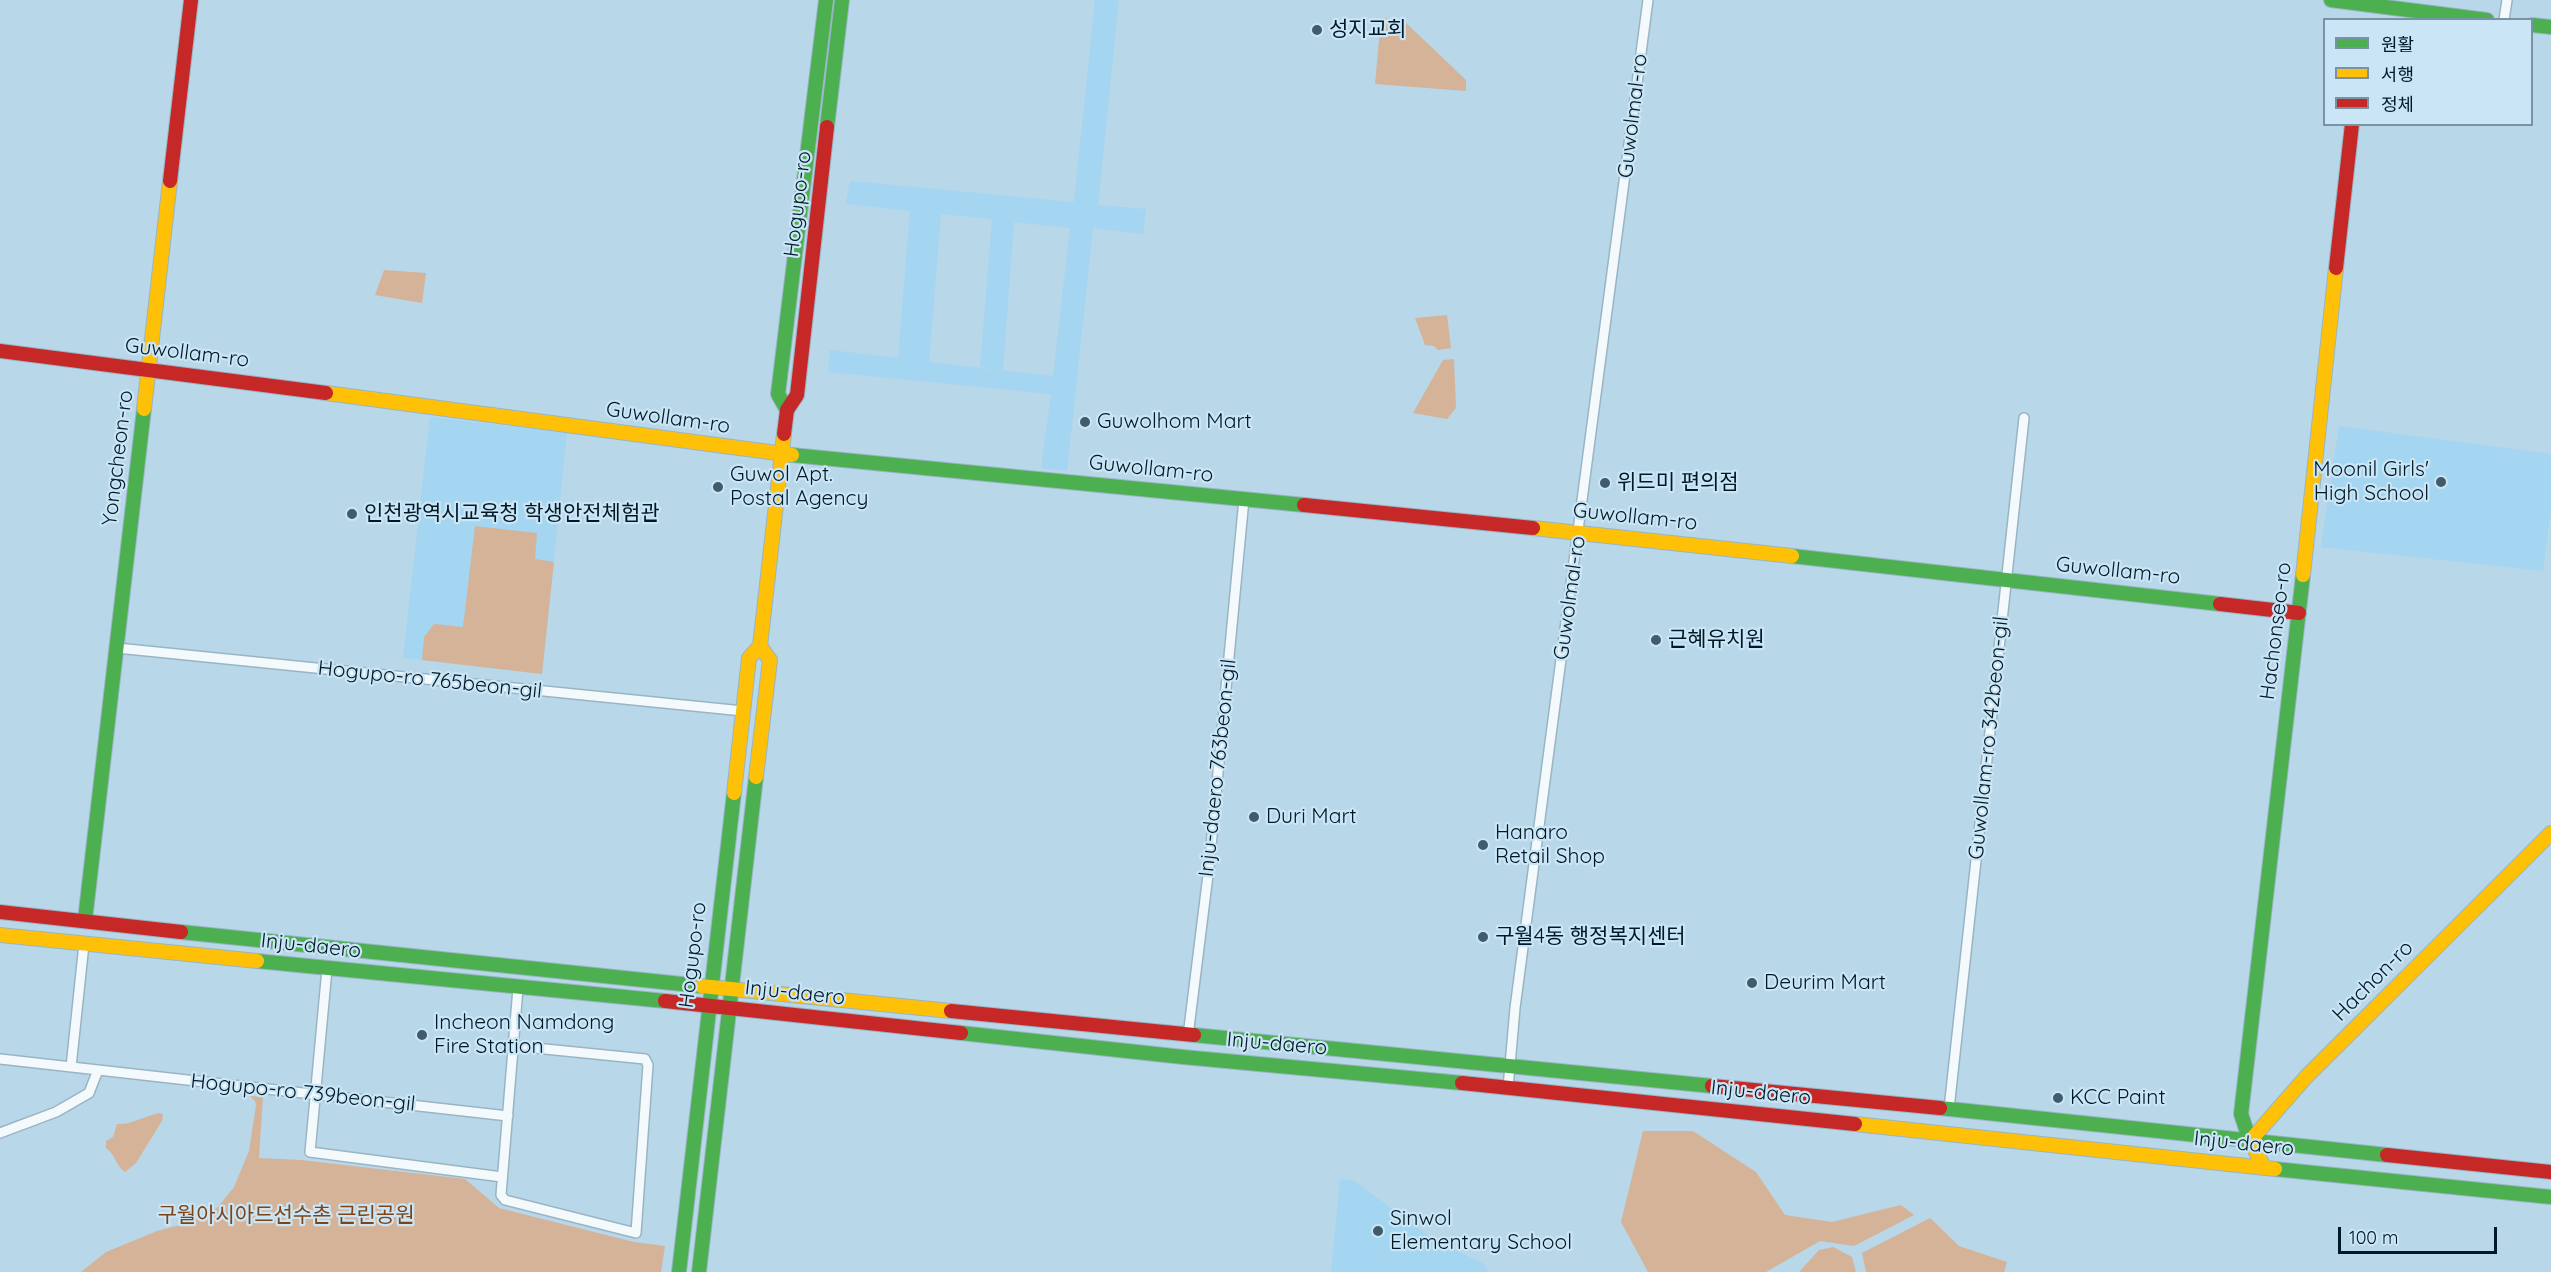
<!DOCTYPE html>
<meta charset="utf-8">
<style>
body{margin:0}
#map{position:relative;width:2551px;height:1272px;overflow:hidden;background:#b8d7e9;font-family:Quicksand,"Noto Sans KR",sans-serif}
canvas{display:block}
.legend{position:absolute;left:2323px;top:18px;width:210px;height:108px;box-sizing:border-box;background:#cae5f5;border:2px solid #7993a3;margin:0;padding:8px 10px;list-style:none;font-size:18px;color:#001927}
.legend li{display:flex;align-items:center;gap:12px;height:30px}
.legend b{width:30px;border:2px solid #7993a3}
.scale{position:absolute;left:2338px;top:1227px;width:159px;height:27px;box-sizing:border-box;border:3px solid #001927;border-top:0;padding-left:8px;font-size:18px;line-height:21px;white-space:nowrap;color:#001927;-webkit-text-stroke:4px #cae5f5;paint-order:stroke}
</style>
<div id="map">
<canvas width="2551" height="1272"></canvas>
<ul class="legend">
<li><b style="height:8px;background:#4caf50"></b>원활</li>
<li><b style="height:8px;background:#ffc107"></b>서행</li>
<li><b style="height:8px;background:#c62828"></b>정체</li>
</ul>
<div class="scale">100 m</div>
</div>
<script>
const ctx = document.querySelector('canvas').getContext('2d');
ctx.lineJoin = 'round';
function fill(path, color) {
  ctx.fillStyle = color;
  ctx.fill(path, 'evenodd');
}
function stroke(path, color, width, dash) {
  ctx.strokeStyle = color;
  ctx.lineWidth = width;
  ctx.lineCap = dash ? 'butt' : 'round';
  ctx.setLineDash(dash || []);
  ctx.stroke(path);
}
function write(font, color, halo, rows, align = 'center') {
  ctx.font = font + ' Quicksand,"Noto Sans KR",sans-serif';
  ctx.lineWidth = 4.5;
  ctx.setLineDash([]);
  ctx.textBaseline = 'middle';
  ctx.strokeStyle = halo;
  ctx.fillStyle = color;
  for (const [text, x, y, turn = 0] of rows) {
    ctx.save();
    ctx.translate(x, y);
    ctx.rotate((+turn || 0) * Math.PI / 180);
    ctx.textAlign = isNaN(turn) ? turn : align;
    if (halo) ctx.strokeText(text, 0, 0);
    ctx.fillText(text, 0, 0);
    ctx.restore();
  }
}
const built = new Path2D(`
 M1095,0H1119L1098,205L1146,209L1143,234L1093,228L1067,471L1041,468L1051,394L828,372L830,350L898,358L910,211L846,204L850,181L1074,202ZM941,214L992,219L980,367L1003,370L1014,222L1070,228L1053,376L929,362Z
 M430,417L567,433L542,674L403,658Z
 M2339,426L2551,454V510L2543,571L2321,547Z
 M1340,1179L1353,1180L1433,1239L1484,1264L1488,1272H1331Z`);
const green = new Path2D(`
 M1381,18L1403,20L1466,80V91L1375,84Z
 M384,270L426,273L422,303L375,295Z
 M1447,315L1451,348L1438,350L1434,346L1425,345L1415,318Z
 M1454,359L1456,408L1447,419L1413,413L1443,360Z
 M475,526L537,533L535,559L554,562L542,674L422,660L424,637L434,624L463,627Z
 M250,1096L263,1097L259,1158L301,1160L465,1179L499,1208L634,1242L665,1246L661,1272H81L106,1252L157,1231L191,1222L217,1208L234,1187L249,1151L256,1105L255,1101Z
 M160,1113L163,1115L162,1121L136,1163L125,1172C115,1165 116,1155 106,1148V1141L113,1137L117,1124C132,1125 144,1116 160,1113Z
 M1643,1131H1693L1756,1172L1785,1215L1832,1222L1901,1205L1914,1215L1854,1246L1820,1241L1766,1272H1648L1621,1222Z
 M1930,1218L1959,1246L2007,1262L2004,1272H1866L1862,1253Z
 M1833,1247L1852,1257L1856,1272H1799L1819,1250Z`);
const street = new Path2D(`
 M2504,20L2507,0
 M117,648L743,711
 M327,969L310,1152L502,1177
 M1188,1036L1209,867L1244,499
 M515,1046L645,1059L648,1065L636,1233L505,1200L501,1195L518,988
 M0,1059L508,1116
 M71,1067L84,944
 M1508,1088L1515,1008L1648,0
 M1949,1109L2024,418
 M0,1133L56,1112L89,1093L98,1070`);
const fast = new Path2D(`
 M2331,0L2487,20
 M2532,25L2551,27
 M827,127L842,0
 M787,410L778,394L826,0
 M792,455L1304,505
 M1792,556L2220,604
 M85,920L144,409
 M181,932L701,986
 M257,961L665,1001
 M961,1033L1183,1057L1462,1083
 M1194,1035L1712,1086
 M1940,1108L2387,1155
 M2250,1141L2241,1114L2303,575
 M2275,1169L2551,1197
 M679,1272L734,793
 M699,1272L756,777`);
const slow = new Path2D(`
 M326,393L792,455
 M144,409L170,181
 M1533,528L1792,556
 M2303,575L2336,268
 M756,777L770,660L760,646
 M734,793L749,658L760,646L784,434
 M0,935L257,961
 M701,986L951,1011
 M1855,1124L2275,1169
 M2264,1167L2250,1141L2306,1077L2551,833`);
const jam = new Path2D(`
 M170,181L191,0
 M2336,268L2352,124
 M0,351L326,393
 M784,434L787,410L797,395L827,127
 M1304,505L1533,528
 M2220,604L2299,613
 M0,912L181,932
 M665,1001L961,1033
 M951,1011L1194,1035
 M1462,1083L1855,1124
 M1712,1086L1940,1108
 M2387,1155L2551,1172`);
const markers = [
 [1317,30,6,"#405c6b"],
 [1085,422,6,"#405c6b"],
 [2441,482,6,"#405c6b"],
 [1605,483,6,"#405c6b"],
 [718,487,6,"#405c6b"],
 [352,514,6,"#405c6b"],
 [1656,640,6,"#405c6b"],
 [1254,817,6,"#405c6b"],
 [1483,845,6,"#405c6b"],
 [1483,937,6,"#405c6b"],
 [1752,983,6,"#405c6b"],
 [422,1035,6,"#405c6b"],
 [2058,1098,6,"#405c6b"],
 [1378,1231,6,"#405c6b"]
];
const poiNames = [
 ["성지교회",1329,30],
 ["Guwolhom Mart",1097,422],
 ["Moonil Girls'",2429,470,"right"],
 ["High School",2429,494,"right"],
 ["Guwol Apt.",730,475],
 ["Postal Agency",730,499],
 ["위드미 편의점",1617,483],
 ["인천광역시교육청 학생안전체험관",364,514],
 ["근혜유치원",1668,640],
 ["Duri Mart",1266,817],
 ["Hanaro",1495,833],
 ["Retail Shop",1495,857],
 ["구월4동 행정복지센터",1495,937],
 ["Deurim Mart",1764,983],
 ["Incheon Namdong",434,1023],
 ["Fire Station",434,1047],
 ["KCC Paint",2070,1098],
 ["Sinwol",1390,1219],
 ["Elementary School",1390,1243]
];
const streetNames = [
 ["Guwolmal-ro",1633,116,-83],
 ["Hogupo-ro",798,204,-83],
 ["Guwollam-ro",187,353,7],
 ["Guwollam-ro",668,418,8],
 ["Yongcheon-ro",118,458,-83],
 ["Guwollam-ro",1151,469,6],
 ["Guwollam-ro",1635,517,6],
 ["Guwollam-ro",2118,571,6],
 ["Guwolmal-ro",1570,598,-82],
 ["Hachonseo-ro",2276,631,-83],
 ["Hogupo-ro 765beon-gil",430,680,6],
 ["Guwollam-ro 342beon-gil",1989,738,-84],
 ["Inju-daero 763beon-gil",1218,768,-84],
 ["Inju-daero",311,946,6],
 ["Hogupo-ro",693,955,-83],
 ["Hachon-ro",2373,981,-45],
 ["Inju-daero",795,993,6],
 ["Inju-daero",1277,1044,5],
 ["Hogupo-ro 739beon-gil",303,1093,6],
 ["Inju-daero",1761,1093,6],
 ["Inju-daero",2244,1144,6]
];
const parkNames = [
 ["구월아시아드선수촌 근린공원",286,1216]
];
fill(built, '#a4d5f1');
fill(green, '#d4b399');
stroke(street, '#99b5c4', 12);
stroke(fast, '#99b5c4', 16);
stroke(slow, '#99b5c4', 16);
stroke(jam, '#99b5c4', 16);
stroke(street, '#f4f9fc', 9);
stroke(fast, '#4caf50', 14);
stroke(slow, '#ffc107', 14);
stroke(jam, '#c62828', 14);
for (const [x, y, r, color] of markers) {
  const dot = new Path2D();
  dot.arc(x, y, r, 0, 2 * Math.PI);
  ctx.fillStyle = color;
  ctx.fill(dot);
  stroke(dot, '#cae5f5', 2);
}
write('21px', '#001927', '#cae5f5', poiNames, 'left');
write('21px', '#001927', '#cae5f5', streetNames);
write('21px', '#7f4416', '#cae5f5', parkNames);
</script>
